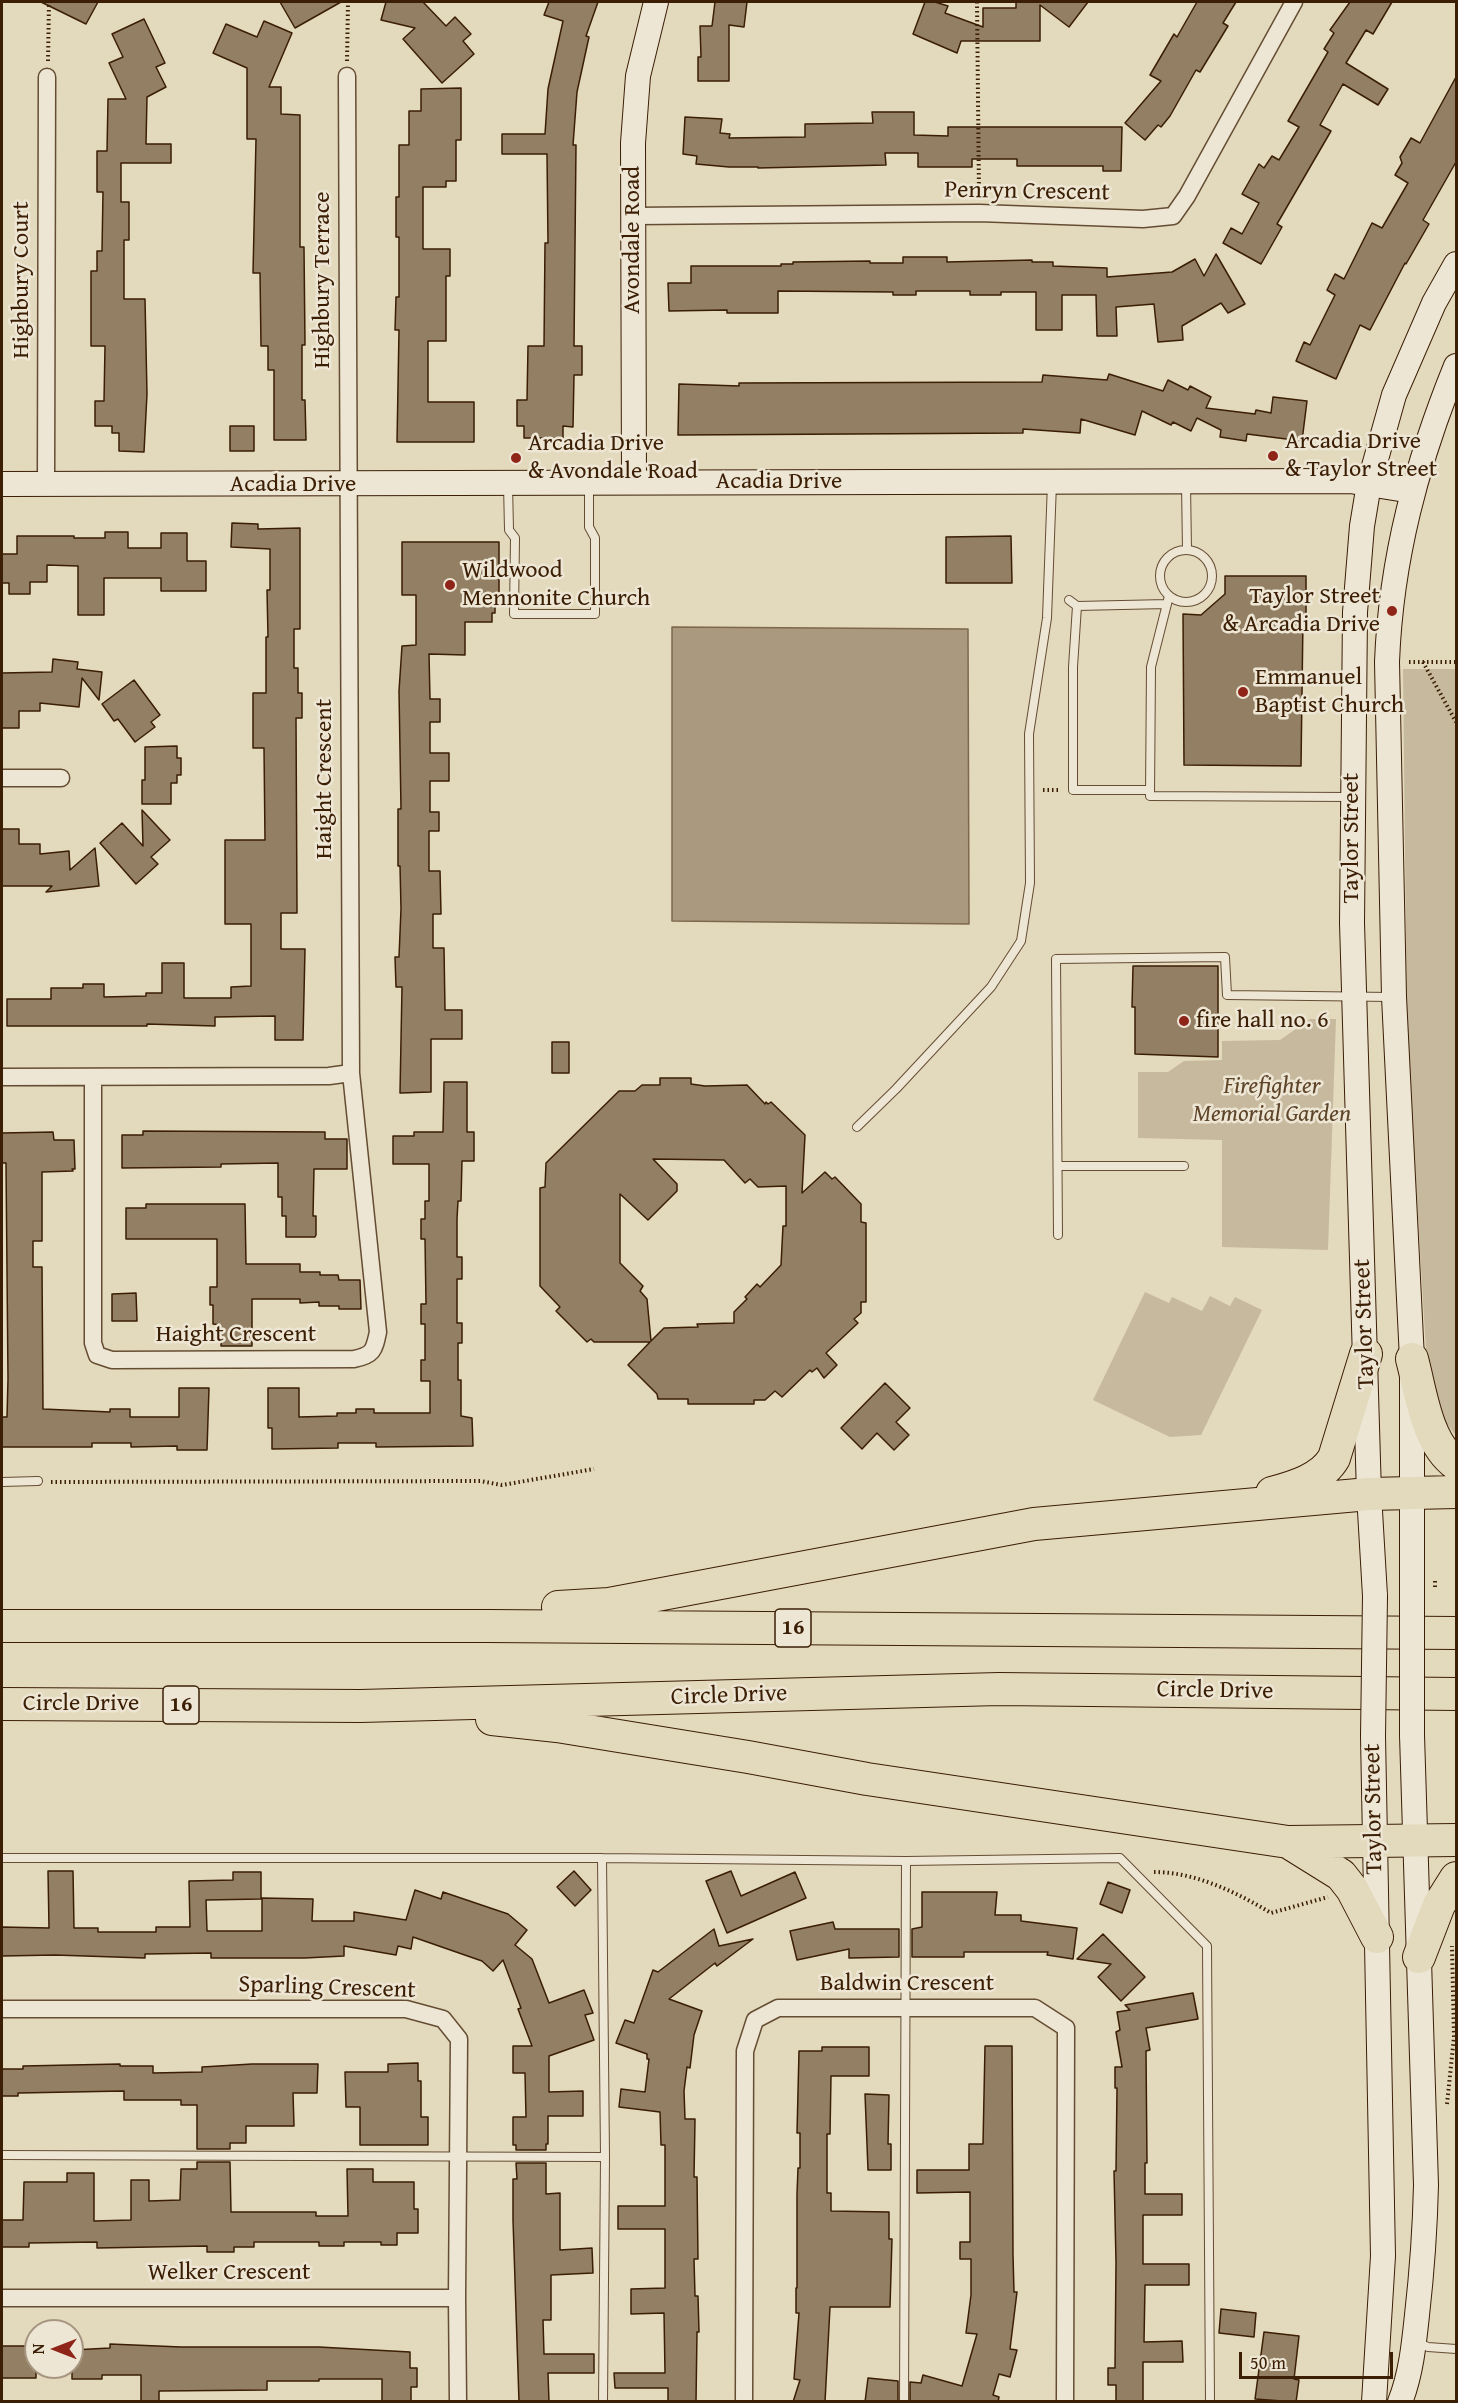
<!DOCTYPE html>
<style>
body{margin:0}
#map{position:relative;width:1458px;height:2403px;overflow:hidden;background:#e3d9bd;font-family:"Gentium Book Plus",serif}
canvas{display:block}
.frame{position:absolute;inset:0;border:3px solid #3b1e04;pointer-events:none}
.north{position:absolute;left:24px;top:2319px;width:60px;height:60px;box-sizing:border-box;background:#ede6d4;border:2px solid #a69681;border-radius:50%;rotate:270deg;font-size:16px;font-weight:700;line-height:24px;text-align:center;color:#3b1e04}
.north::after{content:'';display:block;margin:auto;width:21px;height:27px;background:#8f2418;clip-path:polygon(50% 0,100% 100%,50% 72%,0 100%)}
.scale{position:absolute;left:1239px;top:2352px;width:154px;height:27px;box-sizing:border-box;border:3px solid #3b1e04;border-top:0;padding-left:8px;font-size:18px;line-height:21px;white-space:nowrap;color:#3b1e04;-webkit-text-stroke:4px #ede6d4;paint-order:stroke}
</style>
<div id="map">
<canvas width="1458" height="2403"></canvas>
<div class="frame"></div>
<div class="north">N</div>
<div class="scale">50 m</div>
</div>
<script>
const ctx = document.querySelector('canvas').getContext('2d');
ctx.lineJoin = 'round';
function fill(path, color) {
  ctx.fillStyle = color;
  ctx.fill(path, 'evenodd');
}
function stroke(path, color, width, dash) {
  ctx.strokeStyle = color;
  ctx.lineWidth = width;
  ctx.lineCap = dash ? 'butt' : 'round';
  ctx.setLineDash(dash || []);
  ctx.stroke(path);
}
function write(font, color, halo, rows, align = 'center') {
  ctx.font = font + ' "Gentium Book Plus",serif';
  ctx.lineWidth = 5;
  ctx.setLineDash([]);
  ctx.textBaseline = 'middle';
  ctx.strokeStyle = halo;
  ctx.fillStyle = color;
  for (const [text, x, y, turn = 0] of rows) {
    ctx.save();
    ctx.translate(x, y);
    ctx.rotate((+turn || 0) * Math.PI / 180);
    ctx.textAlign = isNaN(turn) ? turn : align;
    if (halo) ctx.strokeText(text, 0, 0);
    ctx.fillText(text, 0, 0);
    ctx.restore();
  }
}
const green = new Path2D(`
 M1403,669H1456V1436L1429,1399L1407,1038Z
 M1310,1019H1336L1328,1250L1222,1247V1140L1138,1138V1072H1168L1184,1061L1222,1060V1041L1280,1040Z
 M1145,1292L1169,1303L1172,1297L1202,1311L1210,1296L1230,1306L1235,1297L1262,1310L1201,1435L1170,1437L1093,1400Z`);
const water = new Path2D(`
 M672,627L968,629L969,924L672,921Z`);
const building = new Path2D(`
 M41,2H98L86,24Z
 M280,2H341L295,28Z
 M386,2H423L446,26L455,17L471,34L463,41L474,54L442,83L403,39L415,28L381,20Z
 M549,2H598L586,36L589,37L577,92L573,145H576L574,346H582V375H574L573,427L563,426V438H524V426H517V400H527L528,346H544L545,243H548L547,154H502V134H545L548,89L563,21L544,15Z
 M715,2H747L744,27L729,25V81H698V57H701L700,26H712Z
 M925,2H935L948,6L945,13L983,27V8H1016V2H1088L1069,27L1040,5V41H961L957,53L913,34Z
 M1197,2H1236L1223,23L1228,26L1200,72L1196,70L1170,116L1161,127L1158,125L1145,140L1125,123L1161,81L1150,75L1174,34L1177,37Z
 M1350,2H1392L1373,34L1366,30L1346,63L1388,89L1378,105L1343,84L1320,125L1331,131L1277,224L1282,227L1261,264L1223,243L1231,228L1242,234L1259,203L1242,194L1259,164L1264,168L1272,156L1279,160L1299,127L1288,121L1328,52L1324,49L1334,33L1330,30Z
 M144,19L165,63L156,67L166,87L147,97L146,144H171V163H121V202H129V240H124V299H145L147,394L144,452L119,451V433H112V426H95V401H104L105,346H91V271H97V251H102L103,192H97V151H107L108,99H126L109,63L123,57L112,34Z
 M264,21L292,33L269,87H281V114L300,115V247H304L305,345H302V400H305L306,440H274V370H268V346H261L260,273H253L256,139H247V68L213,53L226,24L257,37Z
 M1456,77V162L1423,220L1429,224L1406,264L1405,263L1370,330L1360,325L1336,379L1296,361L1304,342L1310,345L1335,295L1327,290L1335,274L1344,279L1372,223L1382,228L1408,183L1395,175L1402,163L1400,157L1411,138L1420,143Z
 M461,88V140H456V181H446V187H423V249H450V276H446V341H428V402H474V442H397L399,330H395L396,297H399V237H396V197H399V145H409V111H421V89Z
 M872,112H914V135L948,136V127H1122L1121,171H1103V166H1017V159H972V167H918V153H885L886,165L758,168V167H729L696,164L697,156L683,154L685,117L722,119L720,133L730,134L729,138L805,137V124L873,123Z
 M1216,254L1245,304L1228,313L1221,303L1182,326L1183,340L1158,342L1154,304L1116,307L1117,336H1097L1096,295H1062V330H1036V292H1001V295H970V291H916V295H893V292L778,291V313H727V310L669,311L668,283H691V266H781V264H793V262L870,261V263H903V257H947V262L1032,260V262H1053V266L1107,268V277L1172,272L1195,259L1204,276Z
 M1109,374L1163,391L1168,380L1188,390L1190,386L1211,397L1206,408L1255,414L1256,410L1271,413L1273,397L1307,401L1302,441L1247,434L1246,441L1220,437L1221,430L1197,418L1191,431L1173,422L1171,425L1142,411L1135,435L1081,419L1080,433L1023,429V433L678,435L679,384L739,386V383L1042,382L1043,375L1107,380Z
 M230,426H254V451H230Z
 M232,523L258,524V529L300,528V629H294V668H298V693H302V718H296L297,913H281V949H305L303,1040H275V1016L215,1017V1026L147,1024V1026H7V999H51V988H83V984H104V997L146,996V993H162V963H184V998H231V987L251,986V924H225V840H265L264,748H253V693H266V637H268L267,590H270V549L231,547Z
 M105,532H128V548H161V533H187V561H206V591H161V578H104V615H78V566L47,565V582H30V594H9V583H2V554H17V536H74V538H105Z
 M1011,536L1012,583H946V537Z
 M402,542H499V605H495V613H492V622H465V655L429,654L430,699H440V722H430V753H449V781H430V812H439V831H429V871H440L441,914H433V948H444L445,1010H462V1039H431V1092L400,1093L402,987H396L395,957H399L401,909L400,866H398V809H401L399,691L402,646L416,645V595H402Z
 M1225,576H1306V618H1303L1301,766L1184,765L1183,614L1201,615L1225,594Z
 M53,659L78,662L77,669L102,672L99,700L82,678L79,707L40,703V711H19V728H2V673L52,672Z
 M134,680L160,715L151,722L155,727L135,742L118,719L114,721L102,704Z
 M177,746V758H181V775H177V783H171V804H142V780H145V747Z
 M142,810L170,840L151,857L158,864L136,884L100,843L122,823L143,846Z
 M2,829H19V844H40V854L69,851L70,870L95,848L99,886L46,892L52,886H2Z
 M1133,966H1218V1057L1135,1054V1007H1132Z
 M552,1042H569V1073H552Z
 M660,1078H691V1084L705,1086L747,1085L765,1104L766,1102L768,1104L771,1102L805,1135L802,1193L825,1172L832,1179L835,1177L861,1204V1222L866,1223V1302H861V1313L854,1319L858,1323L826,1353L837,1365L824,1378L817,1368L812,1372L810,1370L782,1397L775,1391L765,1400H754V1404H688V1399H658L657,1394L628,1365L650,1342H594L591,1339L587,1342L556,1311L560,1307L540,1286V1188L545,1187L546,1163L619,1091H635L642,1085H660ZM653,1159L724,1160L745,1183L750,1179L758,1187L786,1186V1226H783L781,1265L760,1287L757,1284L745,1297L747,1299L734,1312V1323L697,1324L698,1327L664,1328L651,1341L647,1299L640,1291L643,1286L620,1263V1194L648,1220L677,1191V1184Z
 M444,1082H467V1132H474V1161H462L461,1201H458L457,1219V1257H462V1279H457V1323H462V1343H458V1380H461V1416L472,1418L473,1446L376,1447V1443H338V1448L272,1449V1428H268V1388H299V1417L337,1416V1413H356V1409H374V1413H430V1381H421V1360H425V1324H421V1304H426L425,1239H421V1219H425V1201H429V1164H393V1136H414V1132H443Z
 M143,1131L325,1132V1139H347V1169H314L313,1216H316V1235L315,1237H286V1216H282V1197H278V1163L221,1164V1167L122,1168V1135H143Z
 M53,1132L54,1140H74L75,1169H72L73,1171L42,1172V1241H33V1267H42L43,1409L110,1412V1409H130V1417H179V1388H209L207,1450H177V1446L131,1447V1443H92V1447H2V1417H7L8,1379L6,1163H2V1133Z
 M146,1204H245L246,1264H300V1272H320V1275H338L339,1280H360L361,1309H339V1306H319V1302L300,1303V1299H252V1346H221V1325L213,1324V1305H210V1287H217V1239H126V1208H146Z
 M136,1293L137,1321H112V1294Z
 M885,1383L910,1408L896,1422L909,1435L894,1450L877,1433L862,1449L841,1428Z
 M48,1871H73L74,1928H98V1932H156V1927H190L189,1881L233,1880V1872H261V1899L206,1900L207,1931H262V1898L313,1899L312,1921H354V1912L406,1920L415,1890L441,1899L443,1892L508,1914L527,1930L515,1945L532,1959L549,2003L584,1990L593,2013L585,2015L594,2040L549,2056V2092L583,2091V2116H548V2144H546V2150H516V2145H513V2117H526L525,2073H513V2046H532L518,2009L521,2008L503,1960L493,1971L482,1961L413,1937L411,1949L398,1946L396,1955L344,1946V1956L305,1958H211V1953L145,1954V1958L55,1955L2,1956V1927L49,1928Z
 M574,1871L591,1890L575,1906L557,1887Z
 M731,1871L741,1896L795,1872L806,1898L727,1933L706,1881Z
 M1108,1882L1130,1890L1122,1913L1100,1904Z
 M922,1892H997L995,1915H1021V1921L1077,1928L1073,1959L1047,1955L1048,1952H964V1957H912V1929L922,1927Z
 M833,1922L835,1929H899V1957L849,1958V1949L797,1960L790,1931Z
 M714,1929L719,1946L753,1939L717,1966L715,1963L669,1999L702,2011L694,2035L690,2068L687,2067L684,2091L685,2119H695L694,2177H697L698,2259H694L695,2296H698L699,2332H697L696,2402H668V2388H615L614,2373H665L664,2313L631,2314V2289L665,2288V2229H618V2206H665V2145H661L660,2112L619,2107L621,2089L645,2092L649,2059H647V2054L616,2043L625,2020L634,2023L653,1970L658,1972Z
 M1103,1934L1145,1977L1121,2001L1098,1977L1111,1964L1077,1959Z
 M1193,1993L1198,2019L1146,2028L1150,2050L1146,2051L1147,2163H1145V2194H1182V2215H1143V2264H1189V2285H1145L1144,2342L1182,2341L1183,2362H1143V2402H1116V2385H1108V2368H1115L1116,2262L1114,2171H1116L1117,2088H1115V2067H1122L1116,2032L1120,2030L1117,2012L1130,2010L1125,2005Z
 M985,2046H1012L1013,2255L1014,2292H1017L1010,2349L1017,2350L1010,2377L999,2374L993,2395L999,2397L998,2402H910V2382L921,2383L923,2375L962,2386L977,2334L966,2333L971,2295V2259H960V2242H970V2192L917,2193V2170H969V2144H983Z
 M822,2047H869V2076H831L830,2134H827V2193H831V2211L889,2212V2239H892L890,2307H830L825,2402H793L800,2380L794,2379L799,2313H796V2288H797V2194L798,2168H800V2133H797L799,2051H822Z
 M418,2063V2081H421V2117H428V2145H360V2107H346L345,2072H388V2064Z
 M120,2064V2066H153V2073L202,2072V2067L252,2064H318L317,2093H293L294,2126H246V2143H230V2149H197V2105H181V2100H124V2091L18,2093V2096H2V2069H23V2066Z
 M865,2094L889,2095L888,2144H891V2170H868Z
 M197,2162H230L231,2212H316V2216H348L347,2169H373V2182H414V2209H418V2233H397V2245H381V2242H344V2246H319V2242H254V2247H234V2252H207V2246L97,2248V2242L29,2243V2247H2V2220H23L24,2182H67V2173H94V2221L131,2220V2180H149V2201L180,2200L181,2169H197Z
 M516,2163H546V2194L560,2193V2250L592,2248L593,2273L551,2275V2320H543L544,2354H594V2373H548L549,2402H519L513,2220V2179H517Z
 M1221,2309L1256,2313L1254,2337L1219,2333Z
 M1264,2332L1299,2336L1294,2379L1299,2380L1296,2402L1255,2399Z
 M110,2344L181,2347H319L410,2352V2368H417V2387H411V2402H382V2379H319V2381H267V2390L159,2391V2402H141V2375H102V2379H72V2350L110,2348Z
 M2,2346H36V2378H2Z
 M868,2378L898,2381V2402H865Z`);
const path = new Path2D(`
 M977,2L979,195
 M48,61L49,2
 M347,61L348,2
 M1409,662H1456
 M1423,662L1456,722
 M1043,790H1060
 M51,1482L480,1481L502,1485L594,1469
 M1154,1872C1195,1872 1236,1892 1271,1913L1328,1897
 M1447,2104L1454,2037L1452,1946`);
const lane = new Path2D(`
 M508,484L509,530L515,538L514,614H595V538L589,527V485
 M1186,484L1187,550
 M1160 576a26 26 0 1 1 52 0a26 26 0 1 1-52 0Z
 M1169,596L1151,667L1150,796L1350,797
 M1069,600L1077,606L1167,604
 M1077,606L1073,667V790H1150
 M857,1127L896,1089L991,987L1021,941L1030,883L1029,734L1047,618L1052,483
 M1058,1166H1184
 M1058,1235L1056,959L1225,957L1227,995L1391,997
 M2,1482L38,1481
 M2,1858H602L906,1861L1120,1858L1207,1946L1210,2402
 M602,1858L605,2157L603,2402
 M2,2155L605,2157
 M1416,2342L1428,2347L1456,2349
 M904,2402L906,1861`);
const street = new Path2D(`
 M634,216L979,213L1143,219L1173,216L1187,196L1294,2
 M46,484L47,77
 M2,778H61
 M2,1077L329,1076L351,1073L347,76
 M93,1077V1343L97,1355L112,1360L354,1359C373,1355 374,1351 378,1332L351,1073
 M2,2009H406L443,2019L459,2039L457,2298L458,2402
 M2,2298H457
 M744,2402L745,2051L755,2020L778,2008H1035L1066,2028L1065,2402`);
const secondary = new Path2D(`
 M634,482L633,143L638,76L656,2
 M2,484C451,484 901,481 1350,481L1412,491
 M1412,1592V1359L1394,997L1387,662C1391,558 1417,462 1456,366
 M1375,1596L1369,1494L1352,923L1355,612L1362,526L1369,484L1394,395L1434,303L1456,264
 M1373,1736L1383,2256L1374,2402
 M1400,2402C1411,2374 1414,2344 1417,2315C1422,2271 1425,2229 1426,2185L1412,1735`);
const highway = new Path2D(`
 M1412,1359C1421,1392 1426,1442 1456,1464
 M1272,1493C1294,1487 1322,1479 1334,1458L1366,1354
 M558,1607L609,1604L1034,1524L1369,1494L1456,1492
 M2,1626H488L1456,1633
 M2,1704L360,1706L999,1689L1456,1694
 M492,1719L557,1726L748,1757L867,1779L1288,1842L1456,1840
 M1288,1842L1341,1875L1352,1889L1377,1937
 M1419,1957L1439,1905L1456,1878`);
const pathBridge = new Path2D(`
 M1435,1587V1578`);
const secondaryBridge = new Path2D(`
 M1412,1592V1735
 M1373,1736L1375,1596`);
const markers = [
 [1273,456,6,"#8f2418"],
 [516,458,6,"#8f2418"],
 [450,585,6,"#8f2418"],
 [1392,611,6,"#8f2418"],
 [1243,692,6,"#8f2418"],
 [1184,1021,6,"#8f2418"]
];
const shields = [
 [793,1628,36],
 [181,1705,36]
];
const shieldNames = [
 ["16",793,1628],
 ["16",181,1705]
];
const streetNames = [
 ["Penryn Crescent",1027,192,1],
 ["Avondale Road",633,240,-90],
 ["Highbury Court",22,280,-90],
 ["Highbury Terrace",323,280,-90],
 ["Acadia Drive",779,482],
 ["Acadia Drive",293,485],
 ["Haight Crescent",325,779,-90],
 ["Taylor Street",1352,838,-90],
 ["Taylor Street",1365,1324,-92],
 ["Haight Crescent",236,1335],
 ["Circle Drive",1215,1691,1],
 ["Circle Drive",729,1696,-2],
 ["Circle Drive",81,1704],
 ["Taylor Street",1374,1809,-91],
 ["Baldwin Crescent",907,1984],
 ["Sparling Crescent",327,1988,2],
 ["Welker Crescent",229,2273]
];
const poiNames = [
 ["Arcadia Drive",1285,442],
 ["& Taylor Street",1285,470],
 ["Arcadia Drive",528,444],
 ["& Avondale Road",528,472],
 ["Wildwood",462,571],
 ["Mennonite Church",462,599],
 ["Taylor Street",1380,597,"right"],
 ["& Arcadia Drive",1380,625,"right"],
 ["Emmanuel",1255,678],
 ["Baptist Church",1255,706],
 ["fire hall no. 6",1196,1021]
];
const parkNames = [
 ["Firefighter",1272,1087],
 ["Memorial Garden",1272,1115]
];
fill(green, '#c6b99e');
fill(water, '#aa997e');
stroke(water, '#7e684d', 1.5);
fill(building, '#927f64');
stroke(building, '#3b1e04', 1.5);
stroke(lane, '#654d32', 10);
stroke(street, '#654d32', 19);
stroke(secondary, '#3b1e04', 26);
stroke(highway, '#3b1e04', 34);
stroke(path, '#3b1e04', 4, [1.5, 3]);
stroke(lane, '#ede6d4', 8);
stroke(street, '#ede6d4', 16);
stroke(secondary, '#ede6d4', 24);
stroke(highway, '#e3d9bd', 32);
stroke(secondaryBridge, '#3b1e04', 26, []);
stroke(pathBridge, '#3b1e04', 4, [1.5, 3]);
stroke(secondaryBridge, '#ede6d4', 24);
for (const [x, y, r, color] of markers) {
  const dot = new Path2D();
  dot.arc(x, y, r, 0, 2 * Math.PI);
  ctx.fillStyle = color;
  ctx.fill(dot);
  stroke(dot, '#ede6d4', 2);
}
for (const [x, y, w] of shields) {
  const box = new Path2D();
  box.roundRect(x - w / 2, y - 19, w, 38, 4.5);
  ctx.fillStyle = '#ede6d4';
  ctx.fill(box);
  stroke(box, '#3b1e04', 1.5);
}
write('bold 22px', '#3b1e04', null, shieldNames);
write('24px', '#3b1e04', '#ede6d4', streetNames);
write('24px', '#3b1e04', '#ede6d4', poiNames, 'left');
write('italic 24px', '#5e452a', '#ede6d4', parkNames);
</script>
